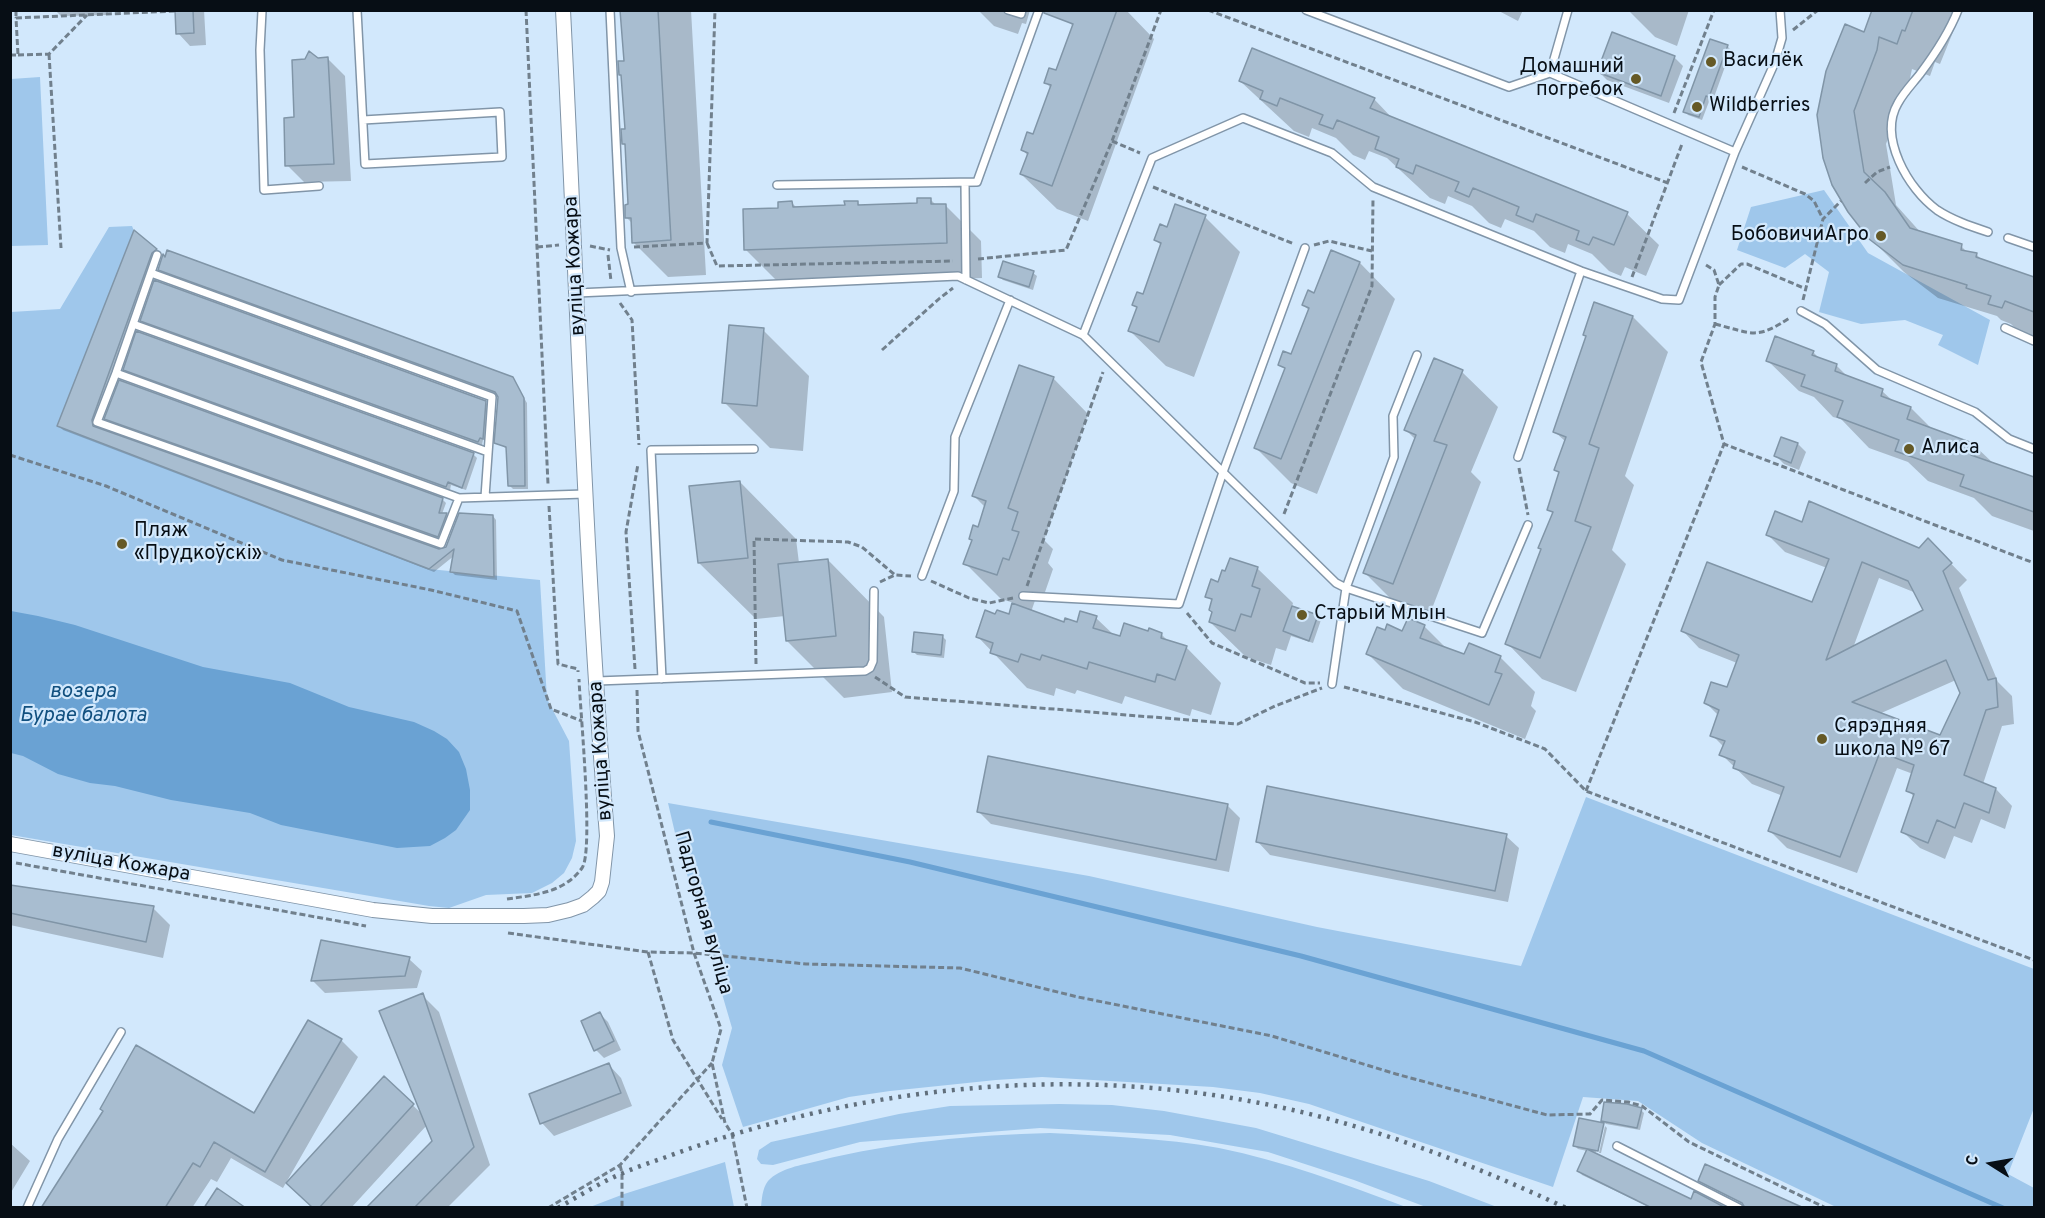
<!DOCTYPE html>
<meta charset="utf-8">
<style>
body{margin:0}
#map{position:relative;width:2045px;height:1218px;overflow:hidden;background:#d2e8fc;font-family:Overpass,sans-serif}
canvas{display:block}
.frame{position:absolute;inset:0;border:12px solid #070e15;pointer-events:none}
.north{position:absolute;left:1961px;top:1134px;width:60px;height:60px;-webkit-text-stroke:4px #d2e8fc;paint-order:stroke;rotate:281deg;font-size:16px;font-weight:700;line-height:24px;text-align:center;color:#070e15}
.north::after{content:'';display:block;margin:auto;width:21px;height:27px;background:#070e15;clip-path:polygon(50% 0,100% 100%,50% 72%,0 100%)}
</style>
<div id="map">
<canvas width="2045" height="1218"></canvas>
<div class="frame"></div>
<div class="north">С</div>
</div>
<script>
const ctx = document.querySelector('canvas').getContext('2d');
ctx.lineJoin = 'round';
function fill(path, color) {
  ctx.fillStyle = color;
  ctx.fill(path, 'evenodd');
}
function stroke(path, color, width, dash) {
  ctx.strokeStyle = color;
  ctx.lineWidth = width;
  ctx.lineCap = dash ? 'butt' : 'round';
  ctx.setLineDash(dash || []);
  ctx.stroke(path);
}
function write(font, color, halo, rows, align = 'center') {
  ctx.font = font + ' Overpass,sans-serif';
  ctx.lineWidth = 4.5;
  ctx.setLineDash([]);
  ctx.textBaseline = 'middle';
  ctx.strokeStyle = halo;
  ctx.fillStyle = color;
  for (const [text, x, y, turn = 0] of rows) {
    ctx.save();
    ctx.translate(x, y);
    ctx.rotate((+turn || 0) * Math.PI / 180);
    ctx.textAlign = isNaN(turn) ? turn : align;
    if (halo) ctx.strokeText(text, 0, 0);
    ctx.fillText(text, 0, 0);
    ctx.restore();
  }
}
const green = new Path2D(`
 M40,77L48,245L11,246V79Z
 M1824,190L1868,253L1990,320L1978,365L1938,345L1943,335L1905,320L1861,324L1819,312L1829,272L1805,254L1785,268L1737,250L1751,207Z
 M132,226L134,231L58,426L429,569L540,580L547,699L569,741L576,841L572,858L564,873L552,883L532,893L486,895L449,908L429,906L11,835V312L60,309L109,227Z
 M1586,797L2034,969V1108L2008,1174L2034,1188V1207H1836L1702,1143L1638,1101L1583,1097L1553,1187L1309,1104L1260,1093L1213,1087L1042,1077L996,1080L890,1091L849,1097L743,1127L722,1065L732,1028L675,833L668,803L1089,876L1317,927L1521,966Z
 M1059,1104L1112,1105L1164,1111L1256,1128L1429,1181L1497,1207H1426L1354,1180L1268,1152L1170,1135L1040,1128L860,1142L773,1165L761,1164L757,1159L759,1150L771,1142L899,1114L950,1106Z
 M1050,1133C1106,1136 1163,1138 1219,1148C1283,1161 1345,1184 1406,1207H761C762,1199 762,1189 768,1181C780,1168 802,1165 818,1161C893,1142 974,1135 1050,1133Z
 M725,1162L734,1207H590L624,1194Z`);
const water = new Path2D(`
 M11,611L38,616L75,625L203,667L290,683L349,707L414,722L434,731L447,739L459,752L466,769L470,790V810L456,830L445,838L430,846L397,848L281,825L250,813L171,800L115,786L90,783L58,774L23,756L11,753Z`);
const shadow = new Path2D(`
 M55,10H108V15L61,16Z
 M177,10H204L206,45L190,46L178,33Z
 M619,10H691L706,275L668,277L633,242L632,223L627,218L630,206L627,147L623,144L626,130L623,77L620,74L625,62L622,17Z
 M978,10H1030L1026,24L1022,23L1018,34L994,26Z
 M1080,10H1126L1154,39L1088,221L1057,209L1021,174L1028,156L1023,150L1034,136L1051,88L1046,83L1057,72L1074,27L1067,20Z
 M1497,10H1523L1518,21Z
 M1628,10H1689L1677,46L1655,37Z
 M1879,10H1962L1940,64L1935,62L1930,76L1912,69L1909,83L1886,144L1896,205L1922,234L1961,246L1968,253L1976,254L1983,261L2034,279V340L2023,336L2011,324L2001,320L1997,316L1938,298L1904,272L1870,238L1850,212L1846,26L1865,33Z
 M1727,46L1731,50L1713,100L1710,99L1702,120L1688,115L1685,111Z
 M1674,57L1683,66L1669,103L1607,80L1599,72Z
 M328,59L345,76L351,181L304,182L287,165L295,119L317,60Z
 M1240,81L1374,99L1394,120L1627,214L1659,245L1646,276L1625,267L1621,276L1609,271L1592,254L1568,244L1565,253L1550,247L1534,231L1505,219L1501,228L1489,223L1472,206L1448,196L1445,204L1430,198L1387,158L1369,151L1365,160L1353,155L1336,138L1312,128L1309,137L1294,131Z
 M930,199L937,206L945,205L981,241L982,278L781,285L746,250L779,210L792,203L797,208L846,207L857,202L862,207L918,205Z
 M1205,217L1240,252L1194,377L1166,366L1130,331L1138,309L1133,305L1143,296L1162,246L1156,240L1168,229Z
 M135,233L159,254L155,257L95,424L96,429L439,551L447,548L493,516L496,520L497,580L455,575L451,571L455,555L434,572L63,430L59,426Z
 M1332,252L1360,263L1395,299L1317,494L1291,483L1256,448L1286,370L1280,364L1292,356L1310,311L1303,305L1315,295Z
 M160,269L512,378L527,403L528,489H513L509,485L507,449L496,442L499,397L497,394L163,273Z
 M1033,273L1037,276L1033,290L1003,280L1000,277Z
 M1595,304L1633,317L1668,352L1625,476L1634,485L1612,550L1626,564L1576,692L1542,679L1507,643L1542,550L1553,514L1549,509L1560,474L1556,470L1566,442L1555,432L1587,337L1585,335Z
 M142,320L485,402L489,406L487,441L483,440L482,445L146,324Z
 M763,330L809,376L803,451L770,448L724,402Z
 M1813,352L1820,359L1836,365L1849,378L1882,391L1894,402L1911,408L1933,430L1974,445L1994,464L2034,479V531L1992,516L1974,498L1928,481L1908,462L1869,448L1841,419L1833,417L1814,397L1799,391L1768,361Z
 M125,369L473,454L477,458L466,490L451,485L450,490L129,373Z
 M1462,372L1498,407L1471,472L1481,482L1428,619L1400,608L1365,573L1416,440L1406,430Z
 M1053,378L1088,414L1044,540L1053,549L1048,563L1053,569L1044,595L1038,592L1031,612L1065,624H1078L1096,618L1115,636L1121,638L1149,633L1161,634L1169,642L1186,647L1221,683L1211,715L1192,709L1190,716L1125,696L1122,704L1077,690L1075,694L1056,688L1054,696L1027,688L978,637L996,616H1010L1014,603L1001,599L965,563L986,508L974,496Z
 M106,418L442,499L446,503L442,514H446L450,518L441,540L110,422Z
 M1798,444L1806,452L1799,470L1784,464L1776,456Z
 M740,482L796,539L799,563L828,560L884,617L892,692L844,698L787,641L785,616L756,619L699,563Z
 M1803,524L1920,550L1928,540L1967,580L1959,588L1998,682L2012,696L2014,724L2002,726L1983,784L1996,789L2012,806L2005,829L1981,819L1972,843L1954,836L1945,859L1920,848L1903,832L1915,798L1908,790L1913,774L1897,768L1857,873L1787,848L1770,831L1783,796L1752,784L1721,754L1724,747L1712,735L1719,716L1706,703L1728,689L1737,663L1699,648L1683,631L1813,604L1827,568L1785,552L1768,535ZM1879,578L1916,593L1925,611L1853,648ZM1956,680L1961,693L1941,736L1879,714Z
 M1257,568L1293,603L1292,607L1317,616L1321,620L1313,643L1291,636L1286,651L1276,648L1271,665L1246,657L1210,622L1213,613V602L1207,596L1219,584Z
 M1424,626L1448,650L1465,656L1500,657L1535,692L1531,706L1536,711L1525,739L1403,689L1368,654L1403,633Z
 M943,637L946,640L944,658L917,655L914,652Z
 M1227,805L1240,818L1229,872L991,824L979,812Z
 M1506,836L1519,848L1508,902L1270,855L1258,842Z
 M10,886L153,908L170,925L163,958L10,925Z
 M409,959L422,971L417,988L325,993L312,980Z
 M422,995L439,1012L490,1165L447,1208H368L433,1142L427,1125L351,1208H313L384,1078L423,1115Z
 M600,1014L608,1022L621,1050L604,1058L596,1050Z
 M341,1040L358,1057L283,1188L231,1158L217,1182L211,1179L192,1208H42L255,1115Z
 M609,1065L621,1078L632,1106L554,1136L542,1123Z
 M1641,1110L1644,1113L1640,1130L1606,1124L1602,1120Z
 M1580,1120L1604,1125H1602L1596,1152L1592,1153L1596,1155L1595,1158H1598V1156L1692,1201L1695,1193L1722,1208H1651L1582,1175L1579,1171L1587,1151L1578,1149L1575,1146Z
 M1605,1126L1607,1128L1601,1153H1599Z
 M10,1143L30,1161L10,1194Z
 M1700,1181L1799,1208L1745,1205Z`);
const stream = new Path2D(`
 M711,822L910,862L1301,956L1644,1051L2003,1208`);
const building = new Path2D(`
 M175,10H193L194,33L176,34Z
 M620,10H658L671,240L632,243L631,218H625V205L628,204L625,144H622L621,129H625L621,75H619L618,61H624Z
 M1044,10H1117L1052,186L1020,174L1028,153L1021,150L1027,132L1033,134L1051,85L1044,83L1049,68L1056,70L1073,24L1044,13Z
 M1872,10H1913L1905,31L1902,30L1897,44L1879,37L1877,50L1854,111L1864,172L1885,192L1910,228L1962,244L1961,250L1977,253L1976,257L2034,277V312L2005,301L2002,308L1988,304L1991,296L1966,288L1967,285L1903,265L1869,239L1848,212L1832,185L1823,158L1817,115L1826,71L1845,24L1864,32Z
 M1612,32L1675,56L1661,96L1597,72Z
 M1710,39L1728,45L1709,97L1706,96L1699,117L1683,112Z
 M1252,48L1375,98L1370,108L1628,212L1614,245L1593,237L1589,245L1576,240L1579,231L1536,214L1533,222L1516,215L1519,207L1473,188L1469,197L1455,191L1459,182L1416,165L1413,174L1396,167L1399,159L1375,149L1379,137L1337,120L1333,129L1319,124L1323,115L1280,98L1277,106L1260,99L1263,91L1239,81Z
 M309,51L318,58L328,57L334,164L285,166L284,118L294,117L292,60L305,59Z
 M917,198H931V204H946L947,243L744,250L743,209L778,208V202L792,201L793,207L845,205L844,201H858V205L917,203Z
 M1175,204L1206,215L1159,342L1128,331L1137,307L1132,305L1137,292L1143,294L1161,243L1154,240L1160,224L1167,227Z
 M134,230L157,249L152,253L92,420L93,426L439,549L446,547L459,513L493,515L494,577L450,572L454,549L429,569L57,426Z
 M167,250L513,377L524,398L525,486H508L506,447L494,443L498,397L495,392L158,270L163,254L165,257Z
 M1331,250L1360,262L1281,459L1254,448L1285,368L1278,365L1283,351L1291,354L1309,308L1302,305L1308,290L1314,293Z
 M1003,261L1034,271L1029,287L998,277Z
 M154,280L486,401L483,439L480,438L478,442L140,321Z
 M1594,302L1633,316L1589,444L1599,448L1575,521L1591,527L1540,658L1505,644L1541,549L1538,548L1553,512L1547,510L1559,472L1554,470L1566,437L1553,432L1586,336L1583,335Z
 M729,325L764,328L757,406L722,403Z
 M136,331L474,453L462,488L448,482L446,487L123,370Z
 M1775,336L1814,351L1812,355L1837,364L1835,371L1883,389L1881,396L1911,407L1907,419L1975,444L1971,455L2034,477V512L1960,486L1964,475L1895,451L1899,440L1837,417L1843,401L1801,386L1805,375L1766,361Z
 M1434,358L1463,370L1434,441L1447,445L1393,584L1363,573L1416,435L1404,430Z
 M1019,365L1054,377L1008,508L1018,512L1012,530L1019,532L1009,560L1003,558L997,575L963,564L972,540L969,539L973,525L978,527L986,501L972,496Z
 M119,380L443,498L439,513H447L438,537L104,419Z
 M1781,437L1798,443L1791,463L1774,456Z
 M740,481L748,558L698,563L689,486Z
 M1809,501L1919,548L1928,538L1952,563L1943,571L1988,680L1996,678L1998,707L1986,710L1964,775L1996,788L1989,813L1964,803L1955,828L1937,820L1928,843L1901,832L1914,794L1906,791L1914,765L1880,752L1840,857L1768,831L1784,787L1733,768L1735,761L1719,755L1725,741L1710,736L1719,710L1704,703L1711,682L1727,687L1739,655L1681,631L1707,562L1812,602L1829,559L1766,535L1775,511L1802,522ZM1862,562L1908,581L1923,610L1826,660ZM1946,660L1960,693L1940,735L1852,702Z
 M1230,558L1258,567L1252,586L1260,589L1251,617L1241,614L1235,631L1209,622L1212,612L1209,610L1212,599L1205,597L1211,579L1218,582L1222,570L1225,571Z
 M828,559L836,636L786,641L778,564Z
 M1012,603L1064,622L1065,618L1077,622L1080,611L1097,616L1093,628L1120,636L1124,623L1148,631L1149,628L1162,633L1161,638L1187,646L1175,680L1157,674L1155,682L1089,662L1087,669L1042,655L1040,660L1021,654L1018,662L990,653L993,643L976,637L985,610L995,614L997,610L1009,614Z
 M1292,606L1318,615L1309,641L1283,631Z
 M1408,618L1425,625L1420,638L1464,654L1469,643L1501,656L1495,672L1502,674L1489,705L1366,654L1377,627L1385,630L1387,624L1402,631Z
 M914,632L943,635L941,655L912,652Z
 M988,756L1228,804L1216,860L977,812Z
 M1267,786L1507,834L1495,891L1256,842Z
 M10,885L154,906L146,942L10,913Z
 M321,940L410,957L405,976L311,981Z
 M423,993L474,1147L414,1208H366L432,1141L379,1011Z
 M600,1012L614,1041L594,1051L581,1021Z
 M308,1020L342,1039L265,1172L214,1142L200,1167L193,1163L165,1208H41L103,1111L100,1109L136,1045L254,1113Z
 M609,1063L621,1093L540,1124L529,1094Z
 M384,1076L414,1104L319,1208H313L286,1183Z
 M1604,1102L1627,1104L1642,1108L1637,1128L1601,1121Z
 M1579,1118L1604,1123L1598,1151L1573,1146Z
 M1587,1149L1691,1199L1694,1191L1726,1208H1652L1577,1171Z
 M1705,1164L1804,1208H1745L1742,1203L1698,1181Z
 M217,1188L246,1208H204Z`);
const path = new Path2D(`
 M16,10V18
 M526,10L548,484
 M1208,10L1668,183
 M1793,30L1818,10
 M49,54L61,248
 M10,55H18L16,18L175,11
 M18,55L49,54L87,15
 M1674,113L1714,10
 M1112,141L1140,153
 M1742,167L1805,194L1814,201L1823,219
 M1865,183L1877,172L1890,167
 M1153,187L1294,244
 M707,243L717,266L953,261
 M1314,245L1329,241L1372,251
 M590,246L610,250
 M537,247L559,245
 M634,247L707,243L715,10
 M608,255L611,281
 M978,259L1066,250L1112,141L1161,10
 M1706,265L1714,270L1719,285L1715,297V324L1701,362L1724,444L2034,563
 M1632,277L1682,144
 M1719,285L1741,264H1747L1806,289
 M1803,300L1823,219L1841,201
 M620,303L632,320L639,445
 M1715,324C1754,334 1756,340 1791,317
 M882,350L940,298L953,288
 M10,455L106,486L282,560L431,590L517,611L551,709L582,721
 M1519,468L1528,515
 M549,506L558,664L578,669V672
 M1284,514L1372,286L1373,198
 M931,581L969,598L989,603L1013,598
 M880,582L895,575L911,576
 M1027,586L1103,372
 M1187,613L1212,643L1305,683H1320
 M756,664L754,539L848,542L862,547L895,575
 M635,669L626,532L638,464
 M875,677L905,697L1238,724L1275,706L1322,688
 M1344,687L1475,722L1545,749L1586,791L2034,960
 M637,690L638,731L694,953L721,1029L712,1063L725,1123L732,1134L747,1208
 M1586,791L1724,444
 M16,863L366,926
 M507,899C534,895 564,893 582,868C594,852 580,708 579,679
 M508,933L648,952L694,953L806,964L960,968L1078,997L1272,1036L1396,1074L1547,1115L1590,1114L1602,1100L1628,1102L1642,1106L1689,1142L1826,1208
 M648,952L673,1040L722,1119
 M620,1165L622,1173V1208
 M548,1208L620,1165L712,1063`);
const service = new Path2D(`
 M357,10L365,164L502,157L500,112L363,120
 M610,10L621,248L631,292
 M1008,10L1021,14L1022,10
 M1306,10L1509,87L1550,73L1735,152
 M1958,10C1949,33 1935,54 1920,74C1913,83 1904,92 1898,103C1878,137 1908,189 1937,210C1952,220 1970,226 1988,232
 M262,11L260,50L264,190L319,186
 M1550,73L1568,10
 M965,183L966,280
 M777,185L977,182L1039,10
 M2008,238L2034,247
 M157,255L116,373L97,422L441,544L459,498
 M151,273L492,397L485,497
 M577,293L958,276L1083,335L1152,158L1243,118L1332,153L1373,187L1581,271L1662,299L1679,300L1735,152L1775,62L1782,38L1780,10
 M1801,311L1825,324L1877,370L1975,412L2009,439L2034,449
 M133,324L488,452
 M2005,328L2034,341
 M1083,335L1336,583L1346,588L1482,633L1528,525
 M116,373L459,498L585,494
 M1518,457L1581,271
 M922,576L954,491L955,437L1010,300
 M1023,596L1179,604L1223,472L1305,248
 M662,679L651,450L754,449
 M597,681L865,671L870,668L873,661L874,591
 M1332,684L1346,588L1394,457L1393,416L1417,355
 M1617,1146L1739,1208
 M27,1208L58,1139L121,1032`);
const minor = new Path2D(`
 M10,844L373,910L432,916H524L548,915L569,910L583,905L593,897L599,891L602,882L607,836C585,561 577,286 563,10`);
const rail = new Path2D(`
 M558,1208C579,1196 601,1182 623,1173C641,1165 659,1160 677,1153C854,1090 1046,1067 1232,1098C1348,1117 1460,1158 1566,1208`);
const markers = [
 [1711,62,6,"#655926"],
 [1636,79,6,"#655926"],
 [1697,107,6,"#655926"],
 [1881,236,6,"#655926"],
 [1909,449,6,"#655926"],
 [122,544,6,"#655926"],
 [1302,615,6,"#655926"],
 [1822,739,6,"#655926"]
];
const poiNames = [
 ["Василёк",1723,62],
 ["Домашний",1624,68,"right"],
 ["погребок",1624,91,"right"],
 ["Wildberries",1709,107],
 ["БобовичиАгро",1869,236,"right"],
 ["Алиса",1921,449],
 ["Пляж",134,532],
 ["«Прудкоўскі»",134,555],
 ["Старый Млын",1314,615],
 ["Сярэдняя",1834,728],
 ["школа № 67",1834,751]
];
const streetNames = [
 ["вуліца Кожара",576,266,-93],
 ["вуліца Кожара",602,751,-94],
 ["вуліца Кожара",121,864,10],
 ["Падгорная вуліца",702,913,74]
];
const waterNames = [
 ["возера",83,693],
 ["Бурае балота",83,717]
];
fill(green, '#9fc7eb');
fill(water, '#6aa2d3');
fill(shadow, '#0003');
stroke(stream, '#6aa2d3', 5);
fill(building, '#a8bdd0');
stroke(building, '#8095a7', 1.5);
stroke(service, '#8195a8', 10);
stroke(minor, '#8195a8', 16);
stroke(path, '#71808d', 3, [6, 3]);
stroke(service, '#fff', 7);
stroke(minor, '#fff', 14);
stroke(rail, '#616f7c', 4.5, [3, 6]);
for (const [x, y, r, color] of markers) {
  const dot = new Path2D();
  dot.arc(x, y, r, 0, 2 * Math.PI);
  ctx.fillStyle = color;
  ctx.fill(dot);
  stroke(dot, '#d2e8fc', 2);
}
write('20px', '#070e15', '#d2e8fc', poiNames, 'left');
write('20px', '#070e15', '#d2e8fc', streetNames);
write('italic 21px', '#11507f', '#d2e8fc', waterNames);
</script>
